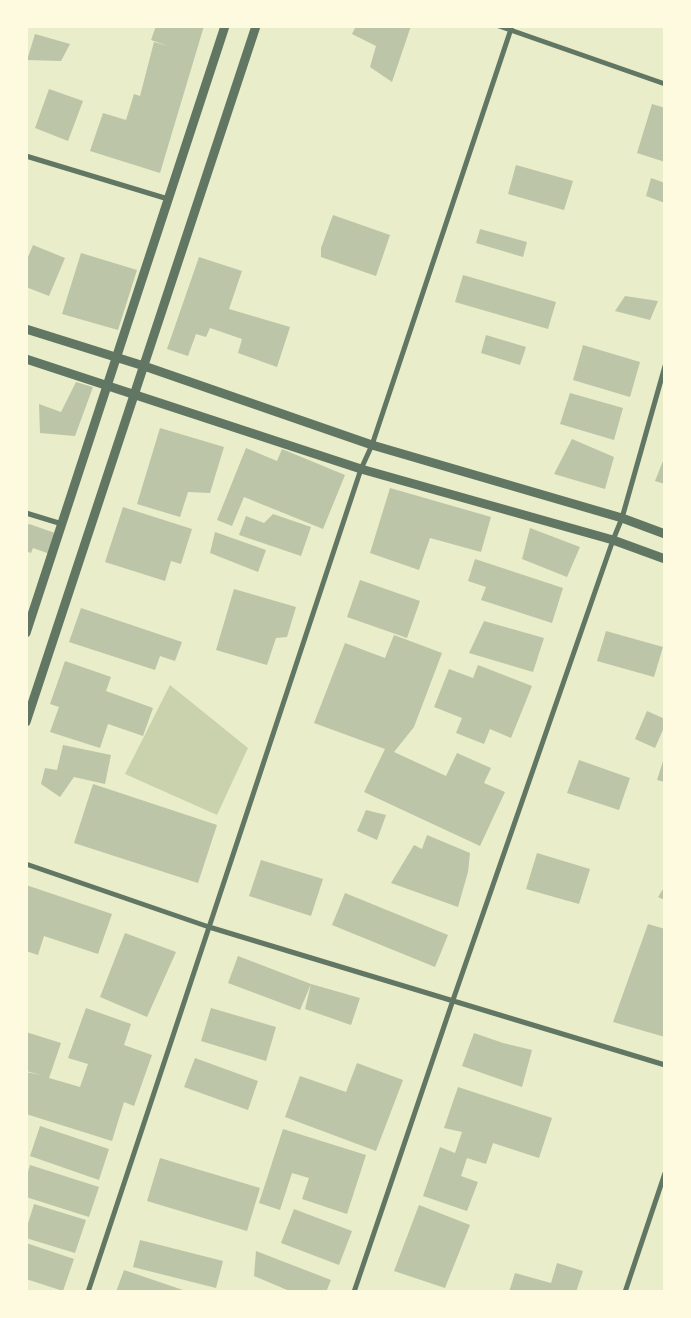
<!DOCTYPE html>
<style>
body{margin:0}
#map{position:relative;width:691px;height:1318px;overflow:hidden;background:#e9edc9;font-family:"PT Sans",sans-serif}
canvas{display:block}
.frame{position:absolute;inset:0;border:28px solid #fefae0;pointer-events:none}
</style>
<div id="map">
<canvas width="691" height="1318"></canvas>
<div class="frame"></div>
</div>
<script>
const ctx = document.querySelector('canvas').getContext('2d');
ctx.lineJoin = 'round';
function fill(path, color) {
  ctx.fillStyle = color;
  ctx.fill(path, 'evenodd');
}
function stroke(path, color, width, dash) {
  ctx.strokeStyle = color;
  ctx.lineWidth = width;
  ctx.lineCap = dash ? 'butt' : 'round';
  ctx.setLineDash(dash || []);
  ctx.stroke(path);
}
const green = new Path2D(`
 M170,685L248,748L217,815L125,774Z`);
const building = new Path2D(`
 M156,26H204L160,173L90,151L103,113L126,120L134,94L140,96L154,42L168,46L151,40Z
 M356,26H411L392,82L370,67L376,46L352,34Z
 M35,34L70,44L61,61L27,60Z
 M49,89L83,101L68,141L35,128Z
 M652,104L665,108V162L637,153Z
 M516,165L573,181L564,210L508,194Z
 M651,178L665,183V203L646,196Z
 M333,215L390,235L376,276L321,257V248Z
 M480,229L527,242L523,257L476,243Z
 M33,245L65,258L49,296L26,287V262Z
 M81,253L137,270L118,330L62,314Z
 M199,257L242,271L229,309L290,327L277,367L238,353L242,339L210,328L206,337L196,334L188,356L167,349Z
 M463,275L556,302L548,329L455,302Z
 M625,296L658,301L650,320L615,311Z
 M486,335L526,347L520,365L481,353Z
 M583,345L640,362L630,397L573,380Z
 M76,382L93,387L75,436L40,433L39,404L61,412Z
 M570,393L623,408L614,440L560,424Z
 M160,428L224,447L210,493L188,492L180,517L137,504Z
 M572,439L614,457L605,489L554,474Z
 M246,448L277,461L282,449L345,475L323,529L244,497L232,526L217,520Z
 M665,456V484L655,481Z
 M390,488L491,517L481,552L430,538L419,570L370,553Z
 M123,507L192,529L181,564L171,561L165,581L105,562Z
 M273,514L311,527L301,556L239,535L246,516L264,523Z
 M29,524L58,534L50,554L33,548L31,553L26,551V526Z
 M530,528L580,547L567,577L522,559Z
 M215,532L266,550L258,572L210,553Z
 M475,559L563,588L552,623L481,600L486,587L468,581Z
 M360,580L420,601L407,638L347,617Z
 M234,589L296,607L287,637L276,638L267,665L216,650Z
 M81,608L182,642L175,661L160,656L155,670L69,642Z
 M484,621L544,638L533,672L469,653Z
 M606,631L663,647L654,677L597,661Z
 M394,635L442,653L414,727L394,752L446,776L457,753L491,768L484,783L505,792L480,846L364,792L385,749L314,723L345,643L385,658Z
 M65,661L111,677L106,691L153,708L143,736L108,724L100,748L50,732L59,707L50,704Z
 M478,665L532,686L511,738L490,729L484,744L456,733L462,718L434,707L449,669L473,678Z
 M647,711L665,719V725L655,748L635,739Z
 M63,745L111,755L105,784L74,777L60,797L41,784L45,768L57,770Z
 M579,760L630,778L619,810L567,793Z
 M663,761H665V782L657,780Z
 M93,784L217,825L198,883L74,843Z
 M366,810L386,815L377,840L357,831Z
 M427,835L470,853L468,872L458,907L391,883L414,845L422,849Z
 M537,853L590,869L579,904L526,889Z
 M261,860L323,879L311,916L249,896Z
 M26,885L112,914L98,954L44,936L38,955L26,951Z
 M665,886V900L658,897Z
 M345,893L448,935L435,967L332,925Z
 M648,924L665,929V1037L613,1022Z
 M125,933L176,952L147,1017L100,997Z
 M238,956L311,984L300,1010L228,983Z
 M311,984L360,998L351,1025L305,1009Z
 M86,1008L131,1024L124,1045L152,1055L134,1106L124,1102L112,1141L26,1114V1072L41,1075L26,1071V1032L61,1043L49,1078L80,1087L88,1064L68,1058Z
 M211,1008L276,1027L266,1061L201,1041Z
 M474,1033L503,1043L532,1050L522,1087L462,1066Z
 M195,1058L258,1081L248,1110L184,1087Z
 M357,1063L403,1080L376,1151L285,1117L300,1076L346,1092Z
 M458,1087L552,1118L539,1158L493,1143L486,1164L467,1158L461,1176L478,1182L467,1211L423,1196L440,1147L455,1153L462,1132L444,1128Z
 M40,1126L109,1149L99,1180L30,1156Z
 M283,1129L366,1155L347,1214L302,1199L309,1178L292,1173L280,1210L259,1203Z
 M160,1158L260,1188L247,1231L147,1201Z
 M30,1165L99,1187L89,1217L26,1197V1178Z
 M34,1204L86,1220L75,1253L26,1238V1230Z
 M419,1205L470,1225L445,1288L394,1271Z
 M294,1209L352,1231L339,1265L281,1243Z
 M140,1240L223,1261L216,1288L133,1267Z
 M26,1243L74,1259L63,1291L26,1279Z
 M256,1251L331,1280L326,1292H292L254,1276Z
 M557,1263L583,1271L576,1292H509L515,1273L551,1283Z
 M124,1270L186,1291V1292H116Z`);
const minor = new Path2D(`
 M499,26L665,84
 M26,156L168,199
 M26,513L62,524
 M26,864L209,927L665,1065
 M88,1292L361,469L372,445L512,26
 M354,1292L453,1000L613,540L622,518L665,366
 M625,1292L665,1173`);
const tertiary = new Path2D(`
 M26,329L144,366L372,445L622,518L665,534
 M26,359L361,469L613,540L665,559
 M26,633L225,26
 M26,722L256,26`);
fill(green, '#cad2ad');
fill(building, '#bcc5a7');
stroke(minor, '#617663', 5);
stroke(tertiary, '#617663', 9);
</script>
